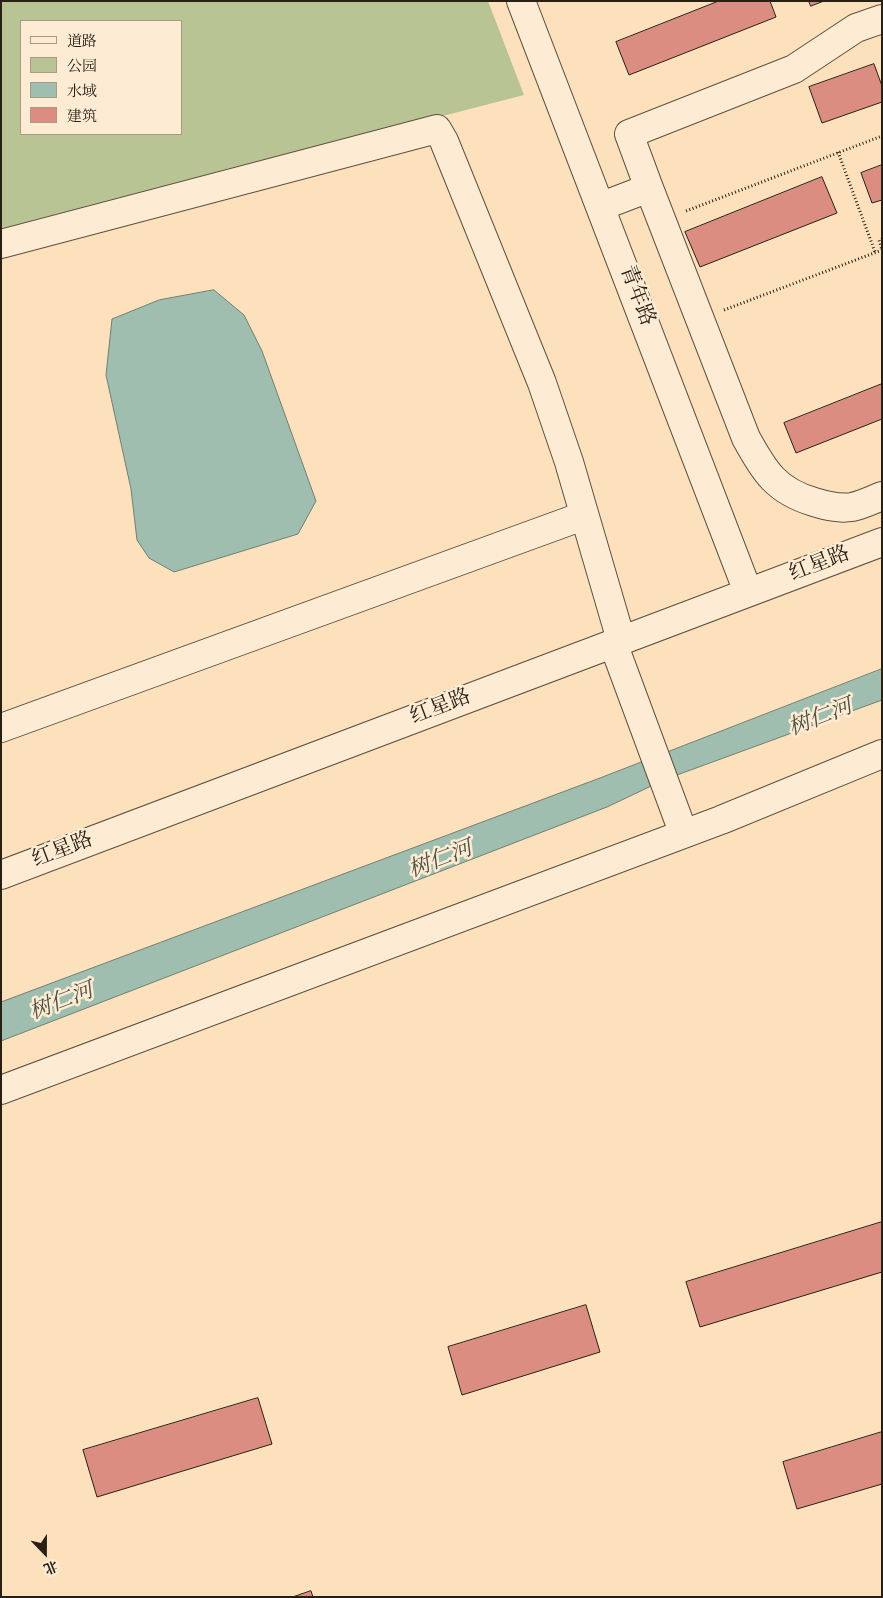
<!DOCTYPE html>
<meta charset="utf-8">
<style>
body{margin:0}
#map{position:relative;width:883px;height:1598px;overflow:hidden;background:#fce1bc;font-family:"IM FELL DW Pica","Noto Serif SC",serif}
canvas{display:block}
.frame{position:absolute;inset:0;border:2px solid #292015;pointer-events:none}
.legend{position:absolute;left:20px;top:20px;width:162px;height:115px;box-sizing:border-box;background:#fdecd3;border:1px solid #a89a87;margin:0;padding:6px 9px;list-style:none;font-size:15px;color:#292015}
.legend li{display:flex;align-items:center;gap:10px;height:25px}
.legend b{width:25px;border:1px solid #a89a87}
.north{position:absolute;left:20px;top:1528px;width:50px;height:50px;-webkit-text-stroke:4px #fdecd3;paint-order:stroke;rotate:158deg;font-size:14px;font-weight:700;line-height:20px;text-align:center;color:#292015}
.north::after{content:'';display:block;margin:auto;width:18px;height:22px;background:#292015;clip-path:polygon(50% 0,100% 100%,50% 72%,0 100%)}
</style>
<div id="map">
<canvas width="883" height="1598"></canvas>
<div class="frame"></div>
<ul class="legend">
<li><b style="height:6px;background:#fdecd3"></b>道路</li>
<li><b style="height:14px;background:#b9c495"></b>公园</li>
<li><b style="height:14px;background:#9fbeaf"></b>水域</li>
<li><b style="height:14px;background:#db8d81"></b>建筑</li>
</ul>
<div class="north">北</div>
</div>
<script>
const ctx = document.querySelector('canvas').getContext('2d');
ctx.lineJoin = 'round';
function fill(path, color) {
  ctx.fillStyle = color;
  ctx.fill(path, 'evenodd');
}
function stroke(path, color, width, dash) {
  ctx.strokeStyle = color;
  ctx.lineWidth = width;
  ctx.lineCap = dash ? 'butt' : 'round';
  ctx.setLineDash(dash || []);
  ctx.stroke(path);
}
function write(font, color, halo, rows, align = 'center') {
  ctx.font = font + ' "IM FELL DW Pica","Noto Serif SC",serif';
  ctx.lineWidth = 5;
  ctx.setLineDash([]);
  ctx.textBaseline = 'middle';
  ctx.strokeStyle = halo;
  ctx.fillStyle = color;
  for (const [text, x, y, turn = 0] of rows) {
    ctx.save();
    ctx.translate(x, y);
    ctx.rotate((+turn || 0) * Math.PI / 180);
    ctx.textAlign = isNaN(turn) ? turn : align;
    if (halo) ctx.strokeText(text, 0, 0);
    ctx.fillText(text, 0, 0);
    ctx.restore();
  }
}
const green = new Path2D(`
 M1,1H488L524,95L1,230ZM21,21H181V134H21Z`);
const water = new Path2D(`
 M214,290L244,315L262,351L316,501L298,534L174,572L149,558L137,540L131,489L106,375L112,319L159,300Z
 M882,669V700L666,779L607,807L1,1041V1002L600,778Z`);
const building = new Path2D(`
 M719,1H770L776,17L629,75L616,42Z
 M809,1H824L811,6Z
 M874,64L882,86V102L822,123L809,87Z
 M882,165V200L872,203L861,173Z
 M822,177L837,213L700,267L685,232Z
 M882,384V419L796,453L784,423Z
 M882,1222V1272L700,1327L686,1282Z
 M586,1305L600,1352L462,1395L448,1347Z
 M258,1398L272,1444L97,1497L83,1450Z
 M882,1432V1484L797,1509L783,1462Z
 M311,1591L313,1597H293Z`);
const path = new Path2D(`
 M838,152L875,252
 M686,211L882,136
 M882,239L879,240L882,250
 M724,310L882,250`);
const minor = new Path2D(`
 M521,1L748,592
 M649,188L629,134L794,69L856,28L882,19
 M602,206L649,188L746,438C764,471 776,491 814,502C827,506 839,509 852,507C862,505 872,500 882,496
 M1,244L437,129L444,141L542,383L569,462L621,640
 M613,643L683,832
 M1,728L583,516
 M1,875L882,542
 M1,1090L721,820L882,754`);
const streetNames = [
 ["青年路",636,296,69],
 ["红星路",820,565,-21],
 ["红星路",441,708,-21],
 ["红星路",63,851,-21]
];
const waterNames = [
 ["树仁河",821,719,-21],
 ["树仁河",441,861,-21],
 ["树仁河",62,1003,-21]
];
fill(green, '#b9c495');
fill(water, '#9fbeaf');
stroke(water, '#707f71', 1);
fill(building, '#db8d81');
stroke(building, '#292015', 1);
stroke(minor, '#5e503f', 30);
stroke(path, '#292015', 3, [1, 2.5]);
stroke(minor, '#fdecd3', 28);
write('21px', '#292015', '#fdecd3', streetNames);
write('italic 22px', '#4c4f43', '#fdecd3', waterNames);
</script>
